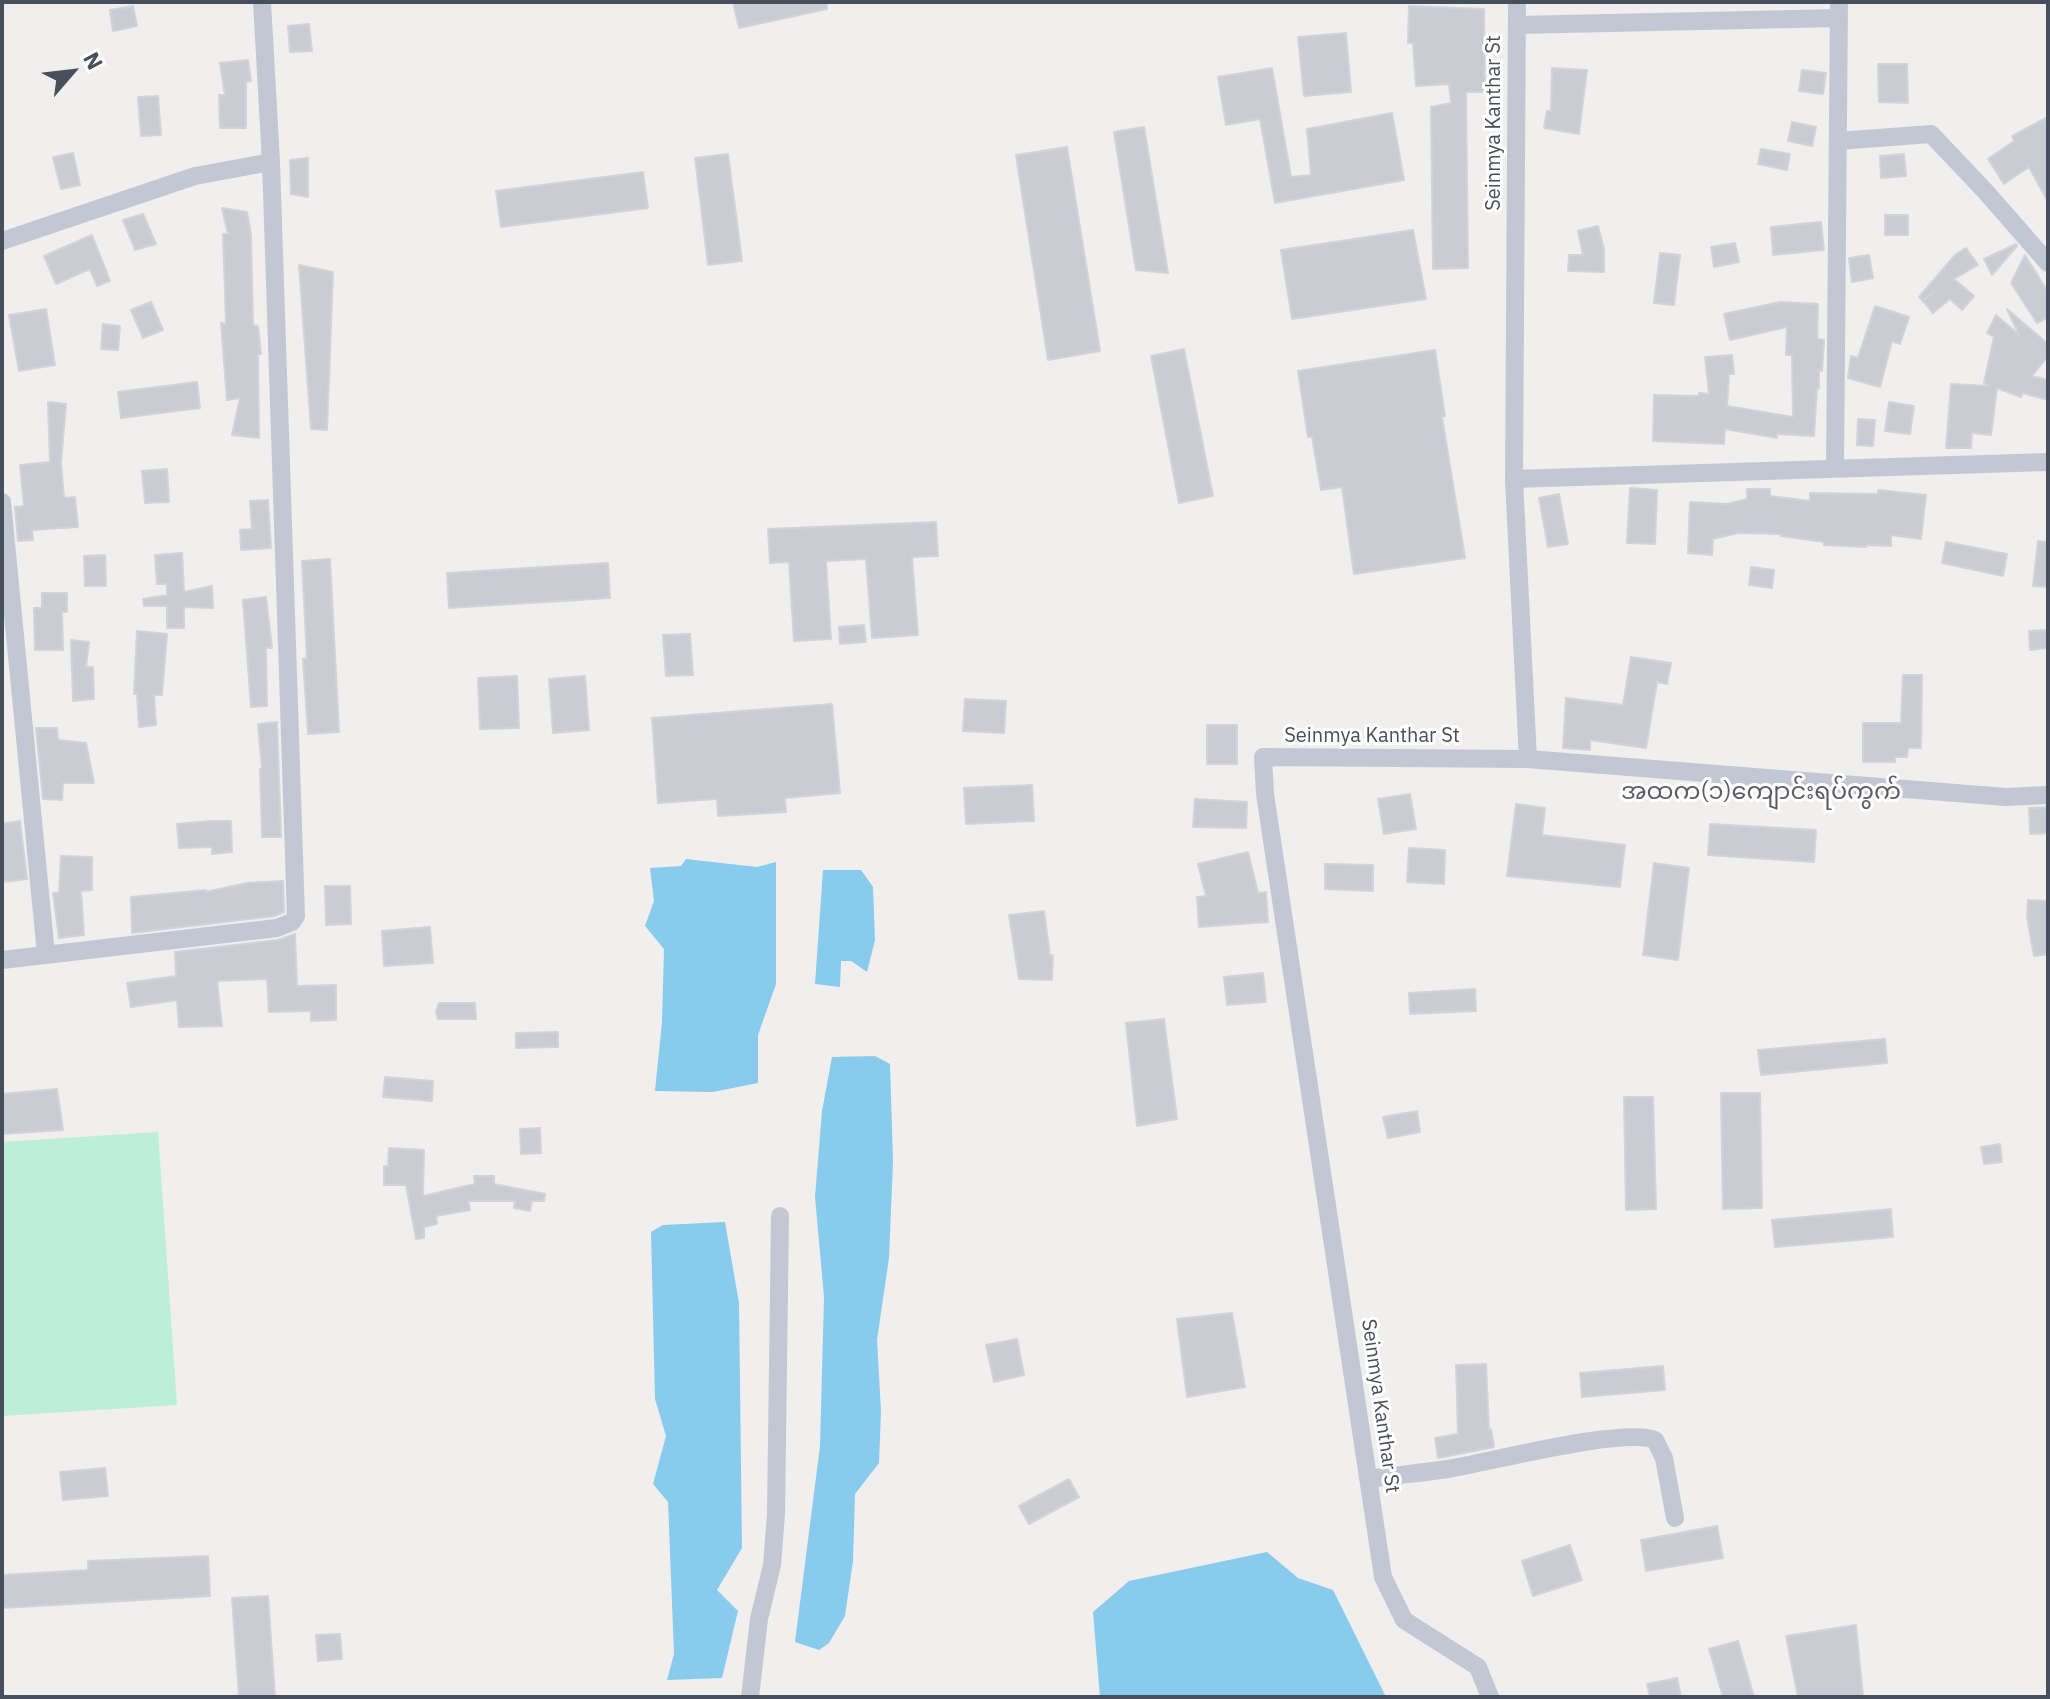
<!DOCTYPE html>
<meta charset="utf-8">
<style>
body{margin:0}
#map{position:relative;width:2050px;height:1699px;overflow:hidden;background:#f1eeee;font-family:"IBM Plex Sans",sans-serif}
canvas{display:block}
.frame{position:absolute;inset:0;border:4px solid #464f5c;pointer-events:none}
.north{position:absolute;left:32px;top:32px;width:80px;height:80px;-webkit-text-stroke:6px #fff;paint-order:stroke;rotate:62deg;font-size:22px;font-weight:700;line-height:32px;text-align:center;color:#464f5c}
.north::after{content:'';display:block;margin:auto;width:28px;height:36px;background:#464f5c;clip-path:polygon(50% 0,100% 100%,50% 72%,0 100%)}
</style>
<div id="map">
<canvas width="2050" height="1699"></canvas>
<div class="frame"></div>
<div class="north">N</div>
</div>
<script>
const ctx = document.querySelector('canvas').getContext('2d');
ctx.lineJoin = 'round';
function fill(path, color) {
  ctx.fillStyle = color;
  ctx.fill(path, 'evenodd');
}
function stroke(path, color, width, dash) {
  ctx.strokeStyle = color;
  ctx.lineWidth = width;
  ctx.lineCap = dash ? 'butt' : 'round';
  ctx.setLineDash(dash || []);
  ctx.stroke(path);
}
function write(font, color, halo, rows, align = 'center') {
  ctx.font = font + ' "IBM Plex Sans","Noto Sans Myanmar",sans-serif';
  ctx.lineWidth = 6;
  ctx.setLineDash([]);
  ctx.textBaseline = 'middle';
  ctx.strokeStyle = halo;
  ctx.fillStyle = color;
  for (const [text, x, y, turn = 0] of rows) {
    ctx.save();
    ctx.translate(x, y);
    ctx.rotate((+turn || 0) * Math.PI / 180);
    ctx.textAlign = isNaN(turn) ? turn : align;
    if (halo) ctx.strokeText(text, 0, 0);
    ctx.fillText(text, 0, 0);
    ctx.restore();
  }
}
const green = new Path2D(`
 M158,1132L177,1405L2,1416V1142Z`);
const water = new Path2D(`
 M686,859L757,867L776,862V984L758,1035V1083L713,1092L655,1091L662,1022L664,949L645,926L654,901L650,868L681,866Z
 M823,870H861L873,887L875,940L867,972L851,961H841L840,987L815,984Z
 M875,1056L890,1064L893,1161L889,1258L877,1340L881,1411L879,1463L855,1494L853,1561L845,1616L829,1643L819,1650L795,1642L820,1446L824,1297L815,1197L822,1111L832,1057Z
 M725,1222L739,1303L742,1548L717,1590L738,1611L722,1678L667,1680L674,1654L668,1502L653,1484L666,1436L655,1399L651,1232L663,1225Z
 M1267,1552L1298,1578L1333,1590L1386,1697H1100L1093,1612L1129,1581Z`);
const building = new Path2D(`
 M733,2H827V9L739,28Z
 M133,6L137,26L113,31L110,10Z
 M1409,6L1484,9L1485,92H1466L1468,268L1433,269L1431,107L1451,103L1449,84L1416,86L1413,43H1408Z
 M309,24L312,51L290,52L288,26Z
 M1346,33L1351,92L1304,96L1298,37Z
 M248,60L251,81L246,82V128H220L219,95H225L220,63Z
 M1878,64H1907L1908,103L1879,102Z
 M1272,68L1291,177L1311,175L1307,129L1392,113L1404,180L1275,203L1260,119L1226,125L1218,77Z
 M1552,68L1587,70L1579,134L1544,128L1547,111H1551Z
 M1802,70L1826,73L1823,94L1799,91Z
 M158,96L161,135L141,136L138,97Z
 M2048,117V202L2029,167L2004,184L1988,159L2014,141L2012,136Z
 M1792,122L1816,127L1812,146L1788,141Z
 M1144,127L1168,273L1136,270L1114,132Z
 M1067,147L1100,351L1048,360L1016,155Z
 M1761,149L1790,154L1787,170L1758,164Z
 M73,153L80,185L61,189L53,157Z
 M728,154L742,261L708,265L695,158Z
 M1904,154L1906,176L1881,178L1880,156Z
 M308,158V197L291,194L290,160Z
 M643,172L648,208L501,227L496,191Z
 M222,208L247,212L251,235L253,325L258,326L261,354H258L259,438L232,435L240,398L227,400L221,323L226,324L223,234H228Z
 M143,214L156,244L135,250L123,220Z
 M1885,215H1908V235H1885Z
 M1821,222L1824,250L1773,255L1771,227Z
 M1598,226L1604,249V272L1568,271L1569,255H1583L1578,231Z
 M1413,230L1426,299L1292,319L1281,250Z
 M92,235L110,281L97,286L90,269L56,284L44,256Z
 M1735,243L1739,262L1714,267L1711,247Z
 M2016,244L2017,246L1992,275L1984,259Z
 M1966,248L1978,265L1954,279L1974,296L1962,310L1950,299L1933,313L1923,301L1933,293L1922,300L1919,297L1956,254Z
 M1660,253L1680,255L1674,305L1654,303Z
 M1869,255L1873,278L1852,282L1849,258Z
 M2025,255L2048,292V317L2037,323L2011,283Z
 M299,265L333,272L327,430L311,429Z
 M151,302L163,330L143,338L131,310Z
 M1780,302L1818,304L1817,339L1824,340L1822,371L1819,370V388H1817L1814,436L1777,434V438L1725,429L1724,444L1653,441L1654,395L1699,396V393L1709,394L1705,357L1732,355L1734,374H1729L1727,406L1793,417L1792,355H1786L1787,327L1730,340L1724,314Z
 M1875,306L1909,317L1900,344L1892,341L1880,387L1848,378L1851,356L1858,358Z
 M46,309L55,365L19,371L9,315Z
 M2007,309L2048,344V356L2032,376L2048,380V400L2023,393L2021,397L1997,388L1991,435L1972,433L1971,448H1946L1951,384L1990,386L1984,383L1994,337L1987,333L1996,315L2019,335Z
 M103,324L120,326L118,350L101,349Z
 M1184,349L1213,496L1179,503L1151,356Z
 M1435,350L1445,416L1442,417L1465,558L1354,574L1342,487L1321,490L1312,437H1308L1298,371Z
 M197,382L200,408L121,418L118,392Z
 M48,402L66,404L61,463L64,498L75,497L78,527L32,530L33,540L18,541L15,507L24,506L20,465L50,462Z
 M1889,402L1914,406L1910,434L1885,431Z
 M1858,419L1875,420L1873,446L1857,445Z
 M167,469L169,502L145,503L142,471Z
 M1630,488L1657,490L1655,544L1627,543Z
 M1747,489H1770V496L1810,501V493L1878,494V490L1926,495L1921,539L1891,535V546L1867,545L1866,547L1824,545V542L1781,536L1782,534L1738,533L1713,539L1712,555L1688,553L1690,502L1727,504L1747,499Z
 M1559,494L1568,544L1548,547L1539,498Z
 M268,500L271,548L241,550L240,530L252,529L250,501Z
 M936,522L938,556L912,557L918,635L872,638L866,559L826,561L831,639L794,641L789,562L770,563L768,529Z
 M2038,541L2048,542V587L2033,586Z
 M1946,542L2007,554L2003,576L1942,563Z
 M182,553L184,592L212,586L213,608L184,607V628H167V606H144L143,599L167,595V584H157L155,555Z
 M105,555L106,586H85L84,556Z
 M330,559L339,732L308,734L303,659L307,658L302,561Z
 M608,563L610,598L449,608L447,573Z
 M1751,567L1774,570L1772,588L1749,585Z
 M42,593H67V612H62L63,650H35L34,608H42Z
 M266,597L272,648H266L267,706L251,707L243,600Z
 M864,625L866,642L840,644L839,627Z
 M2048,630V648L2030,650L2029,631Z
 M137,631L167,634L162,695H154L156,725L139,727L137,694H134Z
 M690,634L693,675L666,676L663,635Z
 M71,640L89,642L86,667H93L94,699L73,701Z
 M1631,657L1671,663L1667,684L1657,682L1646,748L1590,740V750L1563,748L1566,698L1623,705Z
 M1903,675H1922L1921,748H1908L1907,757H1895V762H1863V723H1901Z
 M517,676L519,728L480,729L478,678Z
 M585,676L589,730L553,733L549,679Z
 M965,699L1006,701L1004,733L963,731Z
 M832,704L840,793L785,798L786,812L718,816L717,799L658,803L652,718Z
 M277,722L281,837H262L260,769H262L258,724Z
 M1207,725H1237V764H1207Z
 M36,728H57L58,740L86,743L94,783H63L62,800L43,799Z
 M1032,785L1034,821L966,824L964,788Z
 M1410,794L1416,829L1384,834L1378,799Z
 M1195,799L1247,802L1246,828L1193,827Z
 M1516,804L1545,808L1542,835L1625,845L1620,887L1507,876Z
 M2048,807V833L2030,834L2029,808Z
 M20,821L27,879L2,882V824Z
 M210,821H231L232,852L212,854V847L179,848L177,824Z
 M1710,824L1816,830L1814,862L1708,855Z
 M1409,848L1445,850L1444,884L1407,882Z
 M1248,852L1258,893L1266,892L1268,922L1199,927L1197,897L1206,896L1198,864Z
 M61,856L92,857V890L81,891L84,935L59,938L53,893H59Z
 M1654,863L1689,868L1678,960L1643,955Z
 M1325,864L1373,865V891L1325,889Z
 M283,881L284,912L274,916L132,933L131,897L206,890V892L247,883Z
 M325,886H350L351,924L326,925Z
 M2028,900L2048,901V954L2034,956L2027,917Z
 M1044,911L1050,956L1053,955L1052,980L1019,979L1009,915Z
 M430,927L433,963L384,966L382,931Z
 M295,934L297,986L336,985V1020L311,1021V1011L269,1012L267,979L217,981L222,1026L179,1027L177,1000L131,1007L127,983L176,976L175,952L278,940Z
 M1263,973L1266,1002L1227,1005L1224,977Z
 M1475,989L1476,1011L1410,1014L1409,993Z
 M439,1003H475L476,1019H438L436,1011Z
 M1164,1019L1177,1119L1137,1126L1126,1023Z
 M558,1032V1047L516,1048V1033Z
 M1885,1039L1887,1063L1761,1075L1758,1050Z
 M385,1077L433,1081L432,1101L383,1097Z
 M57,1089L63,1130L2,1134V1094Z
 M1721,1093H1760L1762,1208L1723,1209Z
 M1624,1097H1653L1656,1209L1626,1210Z
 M1417,1111L1420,1132L1388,1138L1383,1117Z
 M540,1128L541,1153L521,1154L520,1129Z
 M2000,1144L2002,1162L1984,1164L1981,1147Z
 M389,1148L424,1150L423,1196L475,1184L474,1176H494V1184L545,1194L544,1201H532L530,1211L514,1208L515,1201H468L470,1210L436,1216L437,1224L424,1227V1238L416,1239L406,1185H384V1166H388Z
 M1891,1209L1893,1237L1775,1247L1772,1220Z
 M1232,1313L1245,1387L1187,1397L1177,1319Z
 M1017,1339L1024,1375L994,1382L986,1345Z
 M1486,1364L1489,1430L1491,1429L1494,1447L1438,1458L1435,1438L1458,1434L1456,1365Z
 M1663,1366L1665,1390L1582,1397L1580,1373Z
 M105,1468L108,1496L63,1500L60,1472Z
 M1069,1479L1079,1497L1029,1524L1019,1506Z
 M1717,1526L1723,1558L1646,1571L1641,1540Z
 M1570,1545L1582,1580L1533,1596L1522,1561Z
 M208,1556L210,1596L2,1608V1575L88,1570V1561Z
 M268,1596L275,1697H239L232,1598Z
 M1856,1625L1863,1697H1798L1786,1636Z
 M340,1634L342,1659L318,1661L316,1635Z
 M1738,1641L1754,1697H1723L1709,1649Z
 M1677,1678L1681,1697H1650L1647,1684Z`);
const street = new Path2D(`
 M1517,25L1839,18
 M1838,141L1931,134L1986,192L2048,263
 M2,241L195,176L271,162
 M1835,468L1839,2
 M1514,479L2048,462
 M2,502L46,954
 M1528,759L2006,797L2048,795
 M2,960L277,928L292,922L296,916L271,162L262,2
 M1368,1479C1395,1475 1422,1473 1448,1469C1490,1462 1623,1427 1655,1440L1664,1458L1675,1518
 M750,1697L759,1619L772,1565L776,1514L780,1216
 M1490,1697L1478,1667L1404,1620L1383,1577L1265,794L1263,757L1528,759L1514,479L1517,2`);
const streetNames = [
 ["Seinmya Kanthar St",1494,123,-90],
 ["Seinmya Kanthar St",1372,736],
 ["Seinmya Kanthar St",1380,1406,82]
];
const quarterNames = [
 ["အထက(၁)ကျောင်းရပ်ကွက်",1761,792]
];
fill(green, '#bcefd6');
fill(water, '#88cbed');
fill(building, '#caccd4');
stroke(building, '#d2d3da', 2);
stroke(street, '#c1c8d4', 18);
write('20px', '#464f5c', '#fff', streetNames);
write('24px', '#5b5d63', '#fff', quarterNames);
</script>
